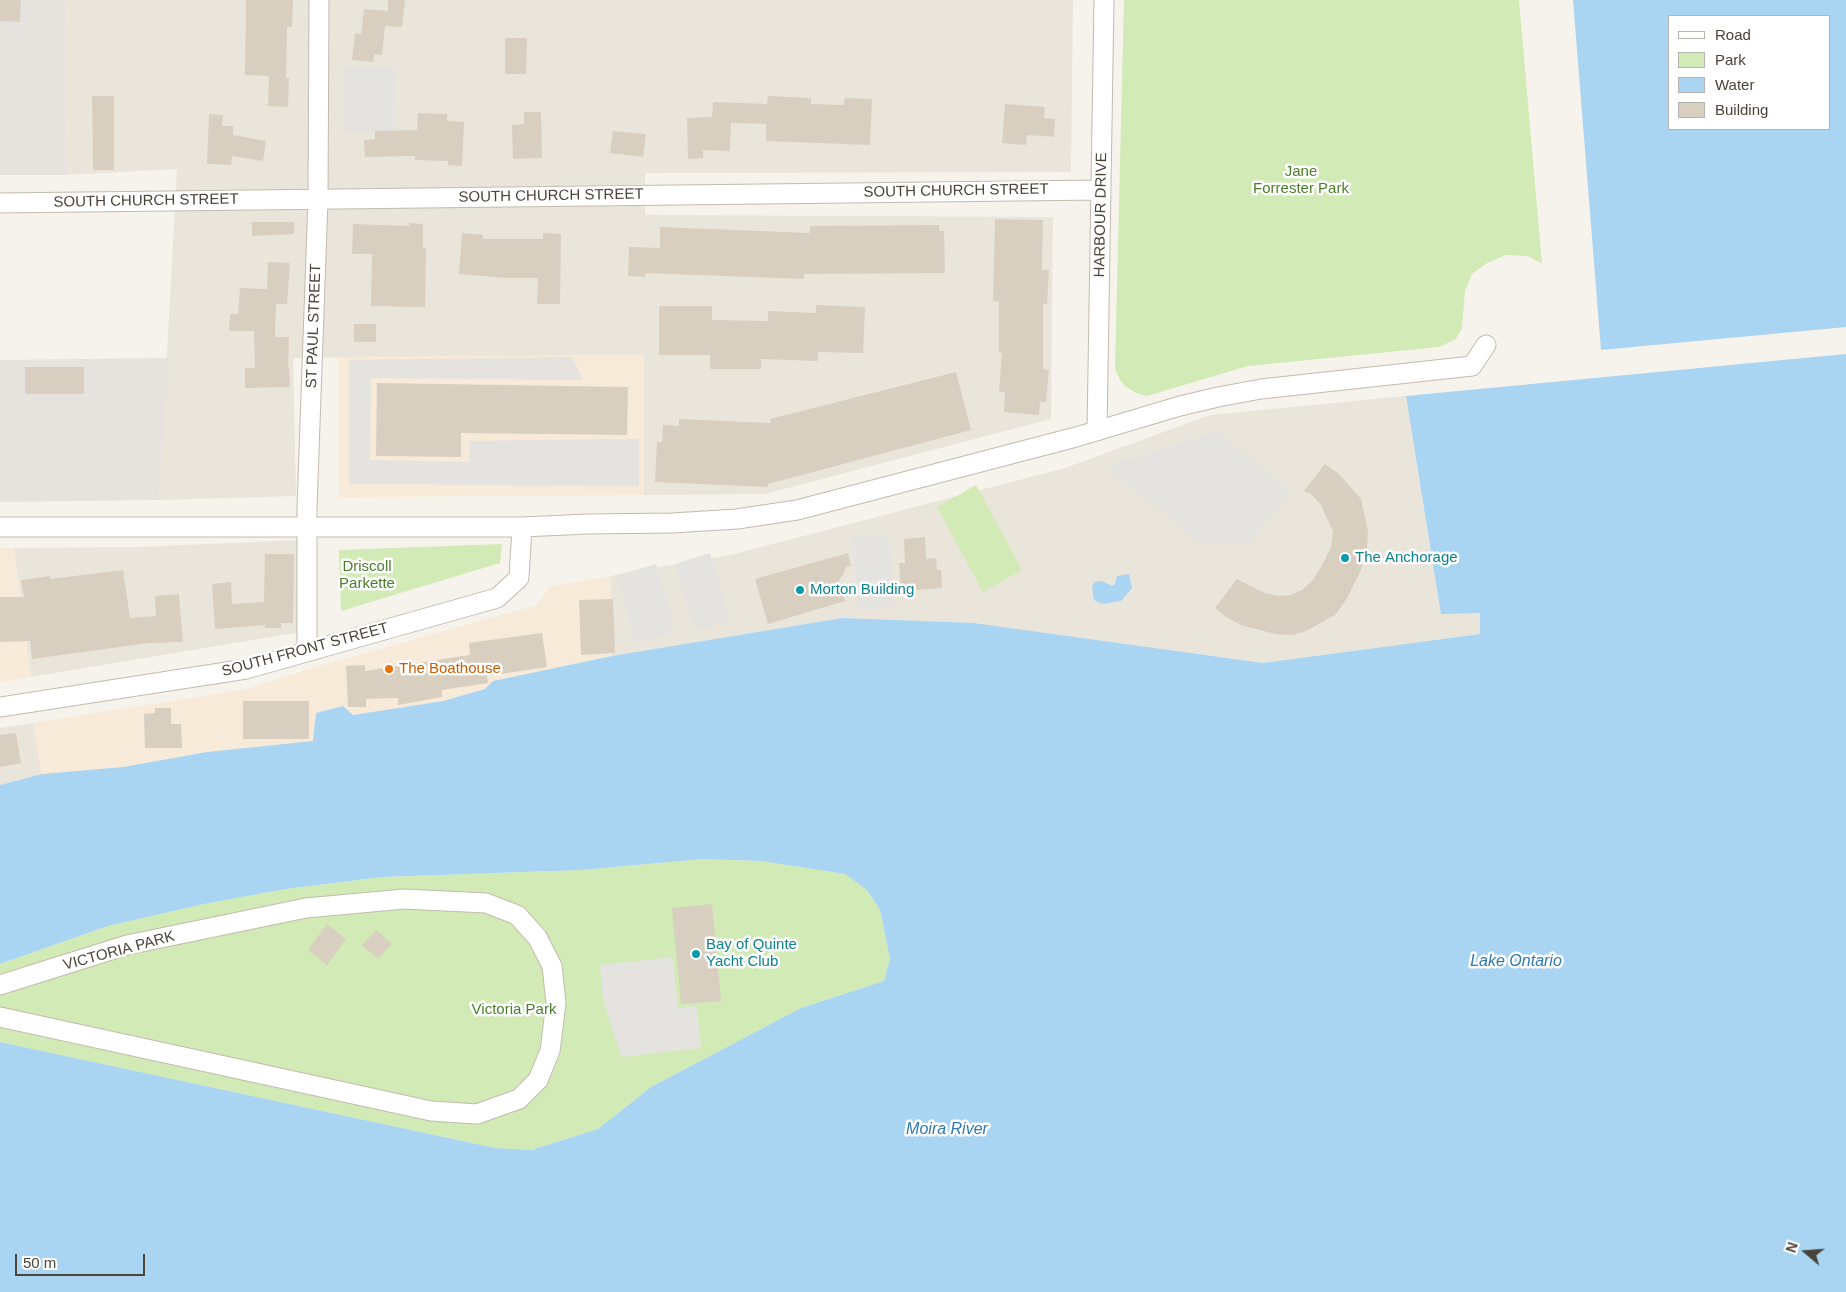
<!DOCTYPE html>
<style>
body{margin:0}
#map{position:relative;width:1846px;height:1292px;overflow:hidden;background:#f6f3ec;font-family:Arial,sans-serif}
canvas{display:block}
.legend{position:absolute;left:1668px;top:15px;width:162px;height:115px;box-sizing:border-box;background:#fff;border:1px solid #b7b4b0;margin:0;padding:6px 9px;list-style:none;font-size:15px;color:#4b4439}
.legend li{display:flex;align-items:center;gap:10px;height:25px}
.legend b{width:25px;border:1px solid #b7b4b0}
.north{position:absolute;left:1781px;top:1227px;width:50px;height:50px;-webkit-text-stroke:4px #fff;paint-order:stroke;rotate:288deg;font-size:14px;font-weight:700;line-height:20px;text-align:center;color:#4b4439}
.north::after{content:'';display:block;margin:auto;width:18px;height:22px;background:#4b4439;clip-path:polygon(50% 0,100% 100%,50% 72%,0 100%)}
.scale{position:absolute;left:15px;top:1254px;width:130px;height:22px;box-sizing:border-box;border:2px solid #4b4439;border-top:0;padding-left:6px;font-size:15px;line-height:18px;white-space:nowrap;color:#4b4439;-webkit-text-stroke:4px #fff;paint-order:stroke}
</style>
<div id="map">
<canvas width="1846" height="1292"></canvas>
<ul class="legend">
<li><b style="height:6px;background:#fff"></b>Road</li>
<li><b style="height:14px;background:#d2eab5"></b>Park</li>
<li><b style="height:14px;background:#a9d4f2"></b>Water</li>
<li><b style="height:14px;background:#d8cfc1"></b>Building</li>
</ul>
<div class="north">N</div>
<div class="scale">50 m</div>
</div>
<script>
const ctx = document.querySelector('canvas').getContext('2d');
ctx.lineJoin = 'round';
function fill(path, color) {
  ctx.fillStyle = color;
  ctx.fill(path, 'evenodd');
}
function stroke(path, color, width, dash) {
  ctx.strokeStyle = color;
  ctx.lineWidth = width;
  ctx.lineCap = dash ? 'butt' : 'round';
  ctx.setLineDash(dash || []);
  ctx.stroke(path);
}
function write(font, color, halo, rows, align = 'center') {
  ctx.font = font + ' Arial,sans-serif';
  ctx.lineWidth = 5;
  ctx.setLineDash([]);
  ctx.textBaseline = 'middle';
  ctx.strokeStyle = halo;
  ctx.fillStyle = color;
  for (const [text, x, y, turn = 0] of rows) {
    ctx.save();
    ctx.translate(x, y);
    ctx.rotate((+turn || 0) * Math.PI / 180);
    ctx.textAlign = isNaN(turn) ? turn : align;
    if (halo) ctx.strokeText(text, 0, 0);
    ctx.fillText(text, 0, 0);
    ctx.restore();
  }
}
const residential = new Path2D(`
 M65,0H1073L1071,172L645,173V215L1053,217L1051,419L765,494L644,495V355L293,358L296,496L159,500L177,169L66,175Z
 M1406,396L1441,613H1480V634L1263,663L974,623L842,618L612,656L610,576L734,554L1065,468L1210,415Z
 M299,540L301,632L31,677L14,548L141,547Z
 M33,723L42,774L0,785V728Z`);
const commercial = new Path2D(`
 M644,355V495L339,497L338,357Z
 M0,548H14L31,677L0,682Z
 M610,576L612,656L493,681L485,689L443,701L353,715L342,706L316,713L314,741L207,752L123,767L42,774L33,723L247,689L302,671L537,605L551,586Z`);
const industrial = new Path2D(`
 M0,0H65L66,175H0Z
 M168,358L159,500L0,502V360Z`);
const green = new Path2D(`
 M1124,0H1519L1542,264L1528,256L1506,255L1487,263L1472,274L1465,291L1462,328L1456,339L1439,347L1248,366L1147,396C1130,392 1120,385 1115,368Z
 M976,485L1022,570L983,592L937,507Z
 M502,544L500,563L341,611L339,550Z
 M703,859L761,861L845,874L867,890L880,910L890,959L884,981L801,1008L651,1087L598,1129L530,1150L495,1148L0,1042V964L108,926L204,904L286,889L382,877L581,870Z`);
const parking = new Path2D(`
 M343,67H395L394,132H343Z
 M572,357L583,380L371,378L370,460L470,462L469,441L639,439V486L349,484V360Z
 M1217,431L1290,492L1248,544L1208,543L1204,545L1106,467Z
 M889,533L894,607L858,610L853,536Z
 M710,553L730,620L695,631L675,564Z
 M656,564L675,632L636,643L617,575Z
 M673,957L678,1008L697,1006L701,1048L621,1057L603,999L600,965Z`);
const water = new Path2D(`
 M1573,0H1846V327L1601,350ZM1670,16H1830V129H1670Z
 M1846,354V1292H0V1042L495,1148L531,1150L598,1129L651,1087L801,1008L884,981L890,959L880,910L867,890L845,874L761,861L703,859L581,870L382,877L286,889L204,904L108,926L0,964V785L42,774L123,767L207,752L313,741L316,713L343,706L353,715L443,701L485,689L493,681L612,656L842,618L974,623L1263,663L1480,634V613L1441,614L1406,396Z
 M1129,574L1132,588L1121,601L1102,604L1094,600L1092,588L1094,582L1102,581L1112,586L1115,584L1117,576Z`);
const building = new Path2D(`
 M0,0H21L20,22L0,21Z
 M246,0H293L292,27H287L286,78H289L288,107L268,106L269,76L245,75Z
 M388,0H405L402,27L385,26L382,55L374,54L373,62L352,60L355,33L361,34L364,9L388,11Z
 M505,38H527L526,74H505Z
 M92,96H114V170H93Z
 M768,96L811,98V104L844,105L845,98L872,99L870,145L766,141V124L731,123L730,151L703,150V158L688,159L687,118L712,117L713,102L767,104Z
 M1005,104L1045,107L1044,118L1055,119L1054,137L1027,135L1026,145L1002,143Z
 M524,112H541L542,158L513,159L512,125L524,124Z
 M418,113L447,114V121L464,122L462,166L448,165V161L415,160V156L365,157L364,140L375,139V131L417,130Z
 M209,114L223,115L222,126H233V135L266,141L263,161L232,156L231,165L207,164Z
 M613,131L646,134L643,157L610,153Z
 M995,219L1043,220L1042,270H1049L1047,304H1043V369L1049,370L1046,402H1040L1039,415L1004,412L1005,392H999L1002,353H999V302L993,301Z
 M252,222H294V234L252,236Z
 M409,223L423,224V248H426L425,307L371,306L372,254H352L353,224L409,226Z
 M939,225V231H944L945,273L804,274V279L645,273V277L628,276L629,247L660,248V227L810,233V226Z
 M462,233L483,235V239H543V233L561,234L560,304H537L538,278H505L459,274Z
 M268,262L290,263L287,304H276L275,337H289L288,368H289L290,387L245,388V368H255L254,331H229L230,314H238L240,288L267,289Z
 M816,305L865,307L863,353L818,352V361L761,359V369H710V355H659V306H712V320L768,321V311L816,313Z
 M354,324H376V342H354Z
 M25,367H84V394H25Z
 M956,372L971,430L768,484V487L655,482L657,442H662L663,425L679,426V419L771,423L770,419Z
 M377,383L628,387L627,435L461,433V457L376,456Z
 M1325,464L1339,474L1361,499L1368,531L1367,549L1361,570L1346,600L1335,615L1306,631L1292,635L1275,634L1256,629L1241,625L1226,617L1215,608L1237,579L1262,592L1278,596L1291,595L1302,590L1313,580L1321,567L1331,547L1333,531L1321,505L1311,494L1304,491Z
 M925,537L926,559L936,558L937,570H941L942,588L901,591L899,563H905L904,539Z
 M848,553L851,566L846,567L844,573L839,580L845,601L768,624L755,579Z
 M265,554H294L293,623H281V628H265V625L215,629L212,584L231,582L232,604L264,602Z
 M123,570L130,618L156,616L155,596L179,594L183,642L149,643L32,659L30,641L0,642V597H24L21,580L50,576V579Z
 M613,599L615,653L581,655L579,600Z
 M542,633L547,667L487,676L488,683L442,690V697L398,705V698L366,699V707H348L346,666L365,665V671L470,655L469,643Z
 M243,701H309V739H243Z
 M155,708H171V724H181L182,748H145L144,714L155,713Z
 M16,733L21,763L0,767V735Z
 M712,904L721,1001L681,1004L672,908Z
 M327,924L346,939L327,965L308,950Z
 M376,930L392,944L378,959L362,945Z`);
const minor = new Path2D(`
 M0,203L1101,190
 M1097,431L1104,0
 M0,527H522L588,524L672,523L737,519L797,510L1076,437L1180,406L1218,397L1261,389L1472,366L1486,345
 M307,651V508L318,199L319,0
 M0,707L246,669L497,598L519,578L522,527
 M0,985L127,945L306,908L404,899L486,903L517,915L537,937L552,966L556,1003L550,1051L538,1080L519,1099L477,1114L431,1111L0,1017`);
const markers = [
 [1345,558,5,"#0f9aa8"],
 [800,590,5,"#0f9aa8"],
 [389,669,5,"#e8710a"],
 [696,954,5,"#0f9aa8"]
];
const parkNames = [
 ["Jane",1301,172],
 ["Forrester Park",1301,189],
 ["Driscoll",367,567],
 ["Parkette",367,584],
 ["Victoria Park",514,1010]
];
const streetNames = [
 ["SOUTH CHURCH STREET",956,191,-1],
 ["SOUTH CHURCH STREET",551,196,-1],
 ["SOUTH CHURCH STREET",146,201,-1],
 ["HARBOUR DRIVE",1101,215,-89],
 ["ST PAUL STREET",314,326,-88],
 ["SOUTH FRONT STREET",305,650,-15],
 ["VICTORIA PARK",119,951,-15]
];
const cultureNames = [
 ["The Anchorage",1355,558],
 ["Morton Building",810,590],
 ["Bay of Quinte",706,945],
 ["Yacht Club",706,962]
];
const foodNames = [
 ["The Boathouse",399,669]
];
const waterNames = [
 ["Lake Ontario",1516,962],
 ["Moira River",947,1130]
];
fill(residential, '#eae5da');
fill(commercial, '#f7ead8');
fill(industrial, '#e6e2dd');
fill(green, '#d2eab5');
fill(parking, '#e5e3e0');
fill(water, '#a9d4f2');
fill(building, '#d8cfc1');
stroke(minor, '#c2bbae', 21);
stroke(minor, '#fff', 19);
for (const [x, y, r, color] of markers) {
  const dot = new Path2D();
  dot.arc(x, y, r, 0, 2 * Math.PI);
  ctx.fillStyle = color;
  ctx.fill(dot);
  stroke(dot, '#fff', 2);
}
write('15px', '#4a7f2a', '#fff', parkNames);
write('15px', '#4b4439', '#fff', streetNames);
write('15px', '#0d838f', '#fff', cultureNames, 'left');
write('15px', '#c56008', '#fff', foodNames, 'left');
write('italic 16px', '#2e7ab2', '#fff', waterNames);
</script>
